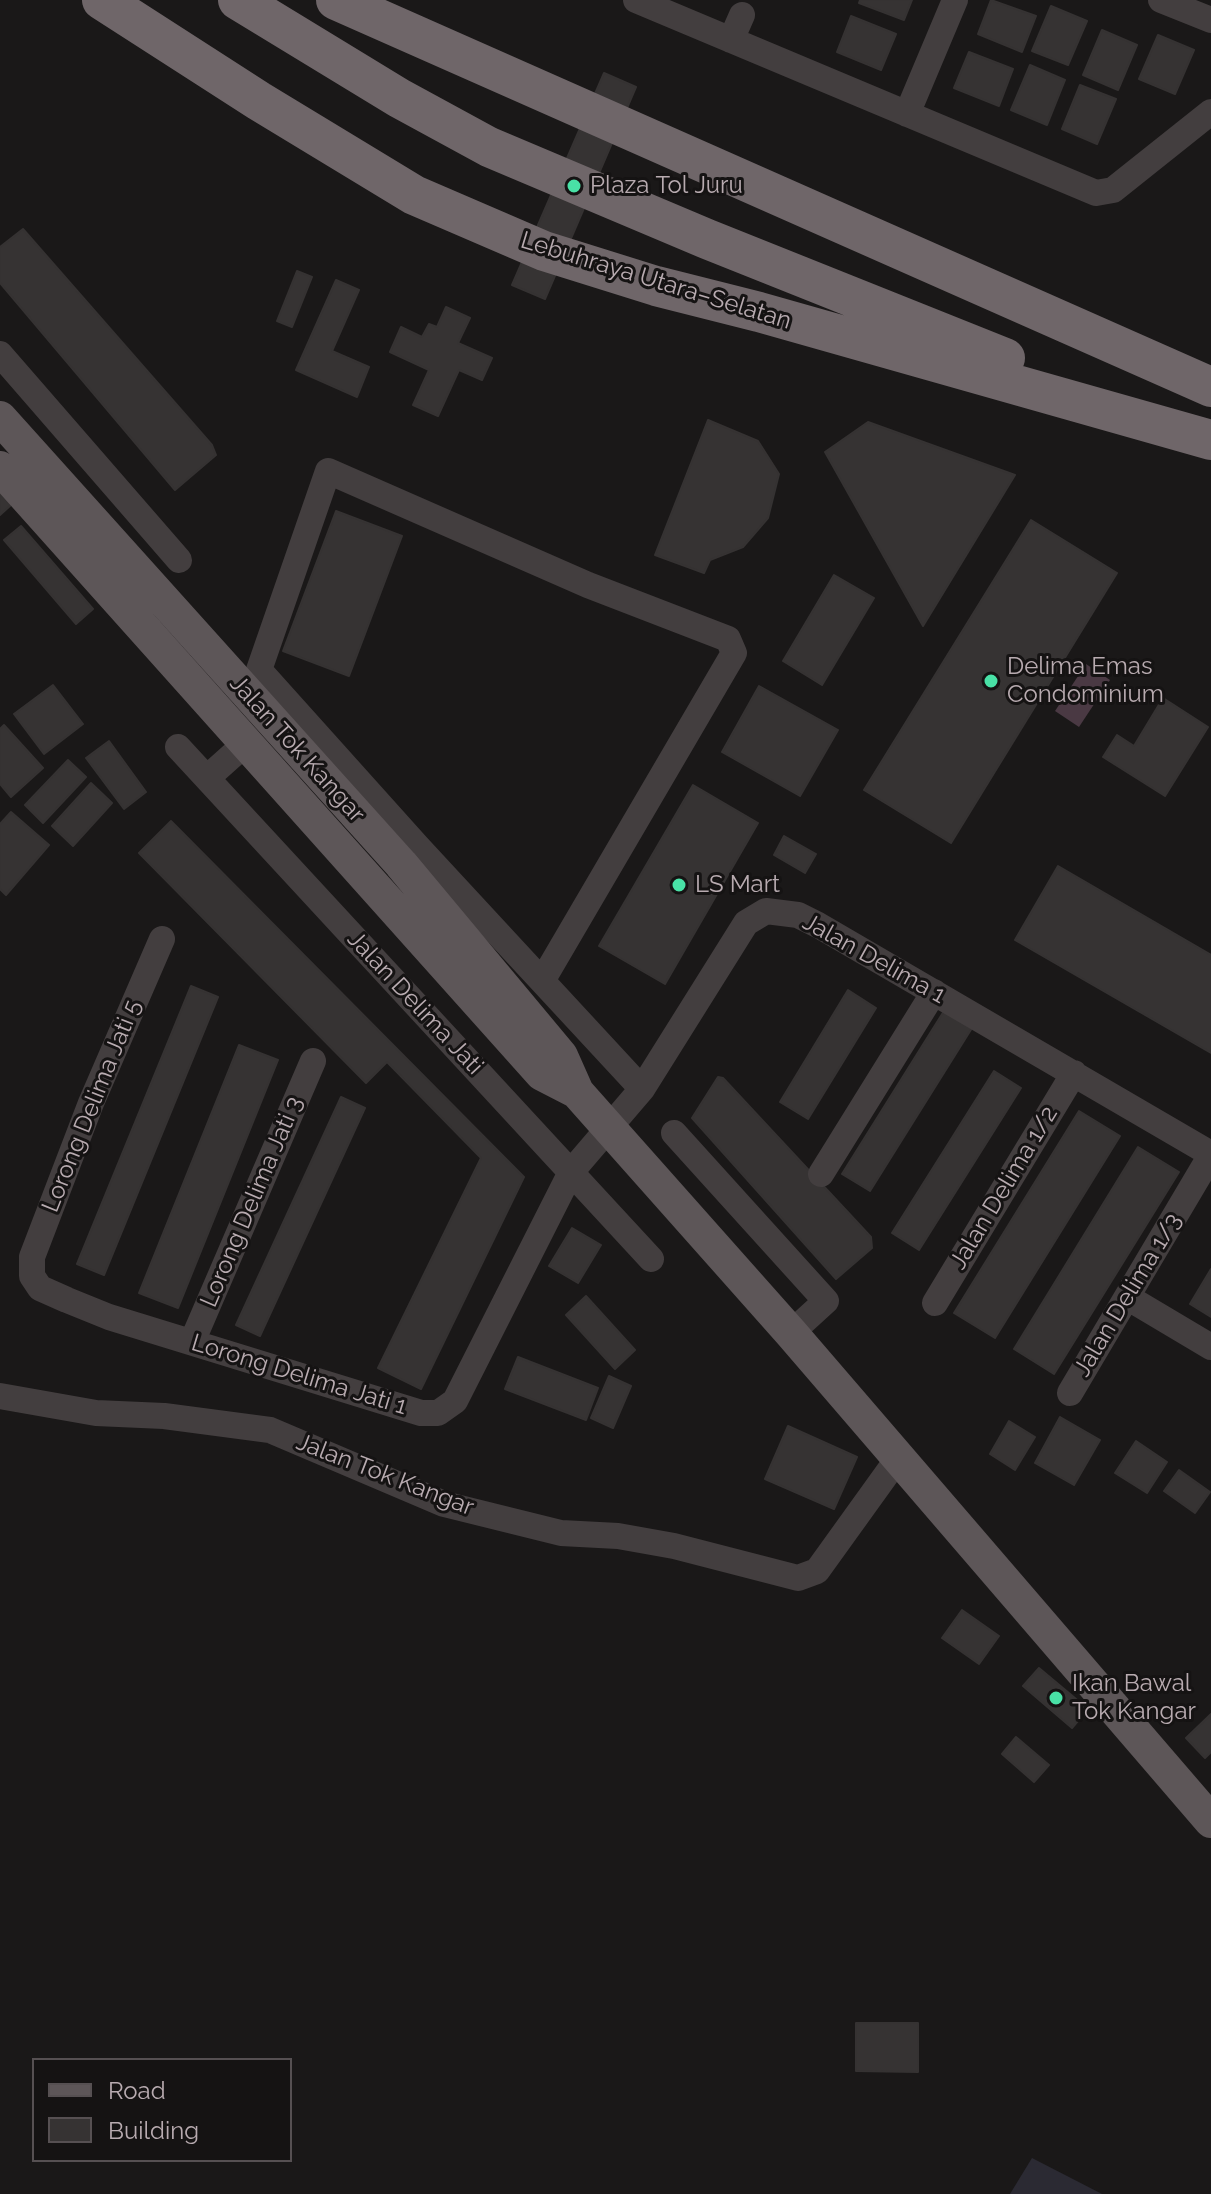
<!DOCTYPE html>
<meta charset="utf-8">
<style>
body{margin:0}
#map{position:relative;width:1211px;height:2194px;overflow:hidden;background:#1a1818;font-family:Raleway,sans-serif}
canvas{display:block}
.legend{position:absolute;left:32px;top:2058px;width:260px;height:104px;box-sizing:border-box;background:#151313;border:2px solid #565052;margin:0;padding:10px 14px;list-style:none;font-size:24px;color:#b8abb0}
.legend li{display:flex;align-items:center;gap:16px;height:40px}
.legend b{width:40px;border:2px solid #565052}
</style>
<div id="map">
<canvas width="1211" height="2194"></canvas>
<ul class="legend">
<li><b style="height:10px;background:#5d5658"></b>Road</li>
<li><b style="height:22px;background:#363333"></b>Building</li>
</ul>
</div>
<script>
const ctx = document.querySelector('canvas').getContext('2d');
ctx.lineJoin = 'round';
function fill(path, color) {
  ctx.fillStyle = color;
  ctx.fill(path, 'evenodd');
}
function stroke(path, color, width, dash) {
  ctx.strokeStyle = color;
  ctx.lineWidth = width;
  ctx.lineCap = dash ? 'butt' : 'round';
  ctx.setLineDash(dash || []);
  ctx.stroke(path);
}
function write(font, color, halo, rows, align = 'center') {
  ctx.font = font + ' Raleway,sans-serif';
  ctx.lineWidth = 6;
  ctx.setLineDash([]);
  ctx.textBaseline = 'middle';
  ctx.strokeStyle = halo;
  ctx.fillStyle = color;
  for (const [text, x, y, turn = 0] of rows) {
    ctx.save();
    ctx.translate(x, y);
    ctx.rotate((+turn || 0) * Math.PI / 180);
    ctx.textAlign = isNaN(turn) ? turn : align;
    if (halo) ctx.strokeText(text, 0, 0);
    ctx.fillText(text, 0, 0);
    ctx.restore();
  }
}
const green = new Path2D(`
 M1032,2158L1102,2194H1010Z`);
const water = new Path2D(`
 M1086,664L1110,680L1079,727L1055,711Z`);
const building = new Path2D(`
 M860,0H912L904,20L859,3Z
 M991,0L1036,16L1022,52L978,34Z
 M1051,6L1087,21L1068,65L1032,51Z
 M851,16L896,34L881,70L837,52Z
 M1102,30L1137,45L1118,90L1083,75Z
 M1158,35L1194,50L1175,94L1139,79Z
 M969,52L1013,69L999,106L954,88Z
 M1030,65L1065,80L1047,125L1011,110Z
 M604,73L636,87L545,299L512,285Z
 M1080,85L1116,99L1097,144L1062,129Z
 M23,229L212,445L216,455L175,490L0,283V247Z
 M297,271L312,277L292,327L277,321Z
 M336,280L359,290L332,351L369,367L357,397L296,370Z
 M446,307L470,318L458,343L492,358L482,380L459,370L438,416L413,405L429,370L390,352L401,327L422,337L429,324L437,327Z
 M708,420L758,441L779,474L768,518L743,547L710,560L704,573L655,555Z
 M868,422L1015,475L923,626L825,452Z
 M0,493L11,505L0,515Z
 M336,511L402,536L349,676L283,651Z
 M1031,520L1117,573L951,843L864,790Z
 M21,526L93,609L76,624L4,540Z
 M834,575L874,598L822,685L783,661Z
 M53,685L83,724L44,754L14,714Z
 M759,686L838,730L800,796L722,752Z
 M1163,698L1208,727L1165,796L1103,757L1117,735L1134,746Z
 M4,725L43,768L11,797L0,784V729Z
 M109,741L146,792L124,809L86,758Z
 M68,760L86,777L43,823L25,805Z
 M91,783L112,803L73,846L52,826Z
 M693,785L758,823L665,984L599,946Z
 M11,812L49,845L6,895L0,889V824Z
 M171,821L524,1177L421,1389L378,1368L481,1158L387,1062L366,1083L139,853Z
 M784,836L816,854L805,873L774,855Z
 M1058,866L1211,955V1053L1015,940Z
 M191,986L218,997L104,1275L77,1264Z
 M848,990L876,1008L808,1119L780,1102Z
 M944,1011L972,1028L870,1191L842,1174Z
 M239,1045L278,1060L178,1308L139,1293Z
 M994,1071L1021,1088L919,1250L892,1233Z
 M718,1077L723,1078L871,1237L872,1248L836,1279L692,1118Z
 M341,1097L365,1108L260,1336L236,1325Z
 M1079,1111L1120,1136L995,1338L954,1313Z
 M1138,1147L1179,1172L1054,1374L1014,1349Z
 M572,1228L601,1245L578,1283L549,1266Z
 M1211,1269V1317L1190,1304Z
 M586,1296L635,1350L615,1369L566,1315Z
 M518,1357L598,1388L586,1420L505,1389Z
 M609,1376L631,1386L613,1428L591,1418Z
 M1060,1417L1100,1440L1074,1485L1035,1463Z
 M1009,1421L1035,1437L1015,1470L990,1454Z
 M788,1426L857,1457L834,1509L765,1479Z
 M1136,1441L1167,1462L1147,1493L1115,1473Z
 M1179,1470L1210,1492L1195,1513L1164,1491Z
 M962,1610L999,1636L979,1664L942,1638Z
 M1039,1668L1088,1709L1072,1728L1023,1686Z
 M1211,1714V1752L1205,1758L1186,1738Z
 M1016,1737L1049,1765L1034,1782L1002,1754Z
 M856,2023H918V2072L856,2071Z`);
const minor = new Path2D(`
 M636,0L1096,193L1113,190L1211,112
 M1161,0L1211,20
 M731,40L742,15
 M907,114L955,0
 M0,354L179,560
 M178,747L651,1259
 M207,778L245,744
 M162,939L91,1103L32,1257V1276L40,1288L67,1300L109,1317L421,1413H438L455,1401L571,1172L642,1089L746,923L766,911L798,915L818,925L1211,1154
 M542,981L734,653L728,639L588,585L328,471L259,670L417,846L642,1089
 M674,1133L826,1301L791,1333
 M821,1174L934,992
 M1127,1297L1211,1347
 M935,1303L1074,1073
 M192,1342L313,1061
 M1070,1393L1211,1155
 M0,1396L96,1413L164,1416L270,1430L444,1504L561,1533L618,1536L674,1546L798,1578L817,1571L899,1457`);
const major = new Path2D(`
 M0,418L401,864L561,1056L577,1092L791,1333L1211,1821
 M0,468L542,1074L577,1092`);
const highway = new Path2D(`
 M102,0L259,101L414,195L544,251L656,286L759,312L1211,440
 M238,0L399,98L489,147L707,239L1005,358
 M336,0L1211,387`);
const markers = [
 [574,186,8,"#49e1a6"],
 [991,681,8,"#49e1a6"],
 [679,885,8,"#49e1a6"],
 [1056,1698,8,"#49e1a6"]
];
const poiNames = [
 ["Plaza Tol Juru",590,186],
 ["Delima Emas",1007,667],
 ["Condominium",1007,695],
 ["LS Mart",695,885],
 ["Ikan Bawal",1072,1684],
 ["Tok Kangar",1072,1712]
];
const streetNames = [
 ["Lebuhraya Utara–Selatan",656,281,17],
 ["Jalan Tok Kangar",297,749,48],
 ["Jalan Delima 1",874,959,29],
 ["Jalan Delima Jati",415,1003,47],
 ["Lorong Delima Jati 5",92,1106,-68],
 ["Jalan Delima 1/2",1004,1188,-59],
 ["Lorong Delima Jati 3",252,1202,-67],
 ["Jalan Delima 1/3",1128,1295,-59],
 ["Lorong Delima Jati 1",299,1375,17],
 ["Jalan Tok Kangar",385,1475,21]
];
fill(green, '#2b2a33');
fill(water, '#4a3943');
fill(building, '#363333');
stroke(building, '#353232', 2);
stroke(minor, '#433e3f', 26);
stroke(major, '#5d5658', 34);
stroke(highway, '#6f6669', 40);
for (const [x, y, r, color] of markers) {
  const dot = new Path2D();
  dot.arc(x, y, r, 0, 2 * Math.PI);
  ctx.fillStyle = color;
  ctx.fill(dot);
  stroke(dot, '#151313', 3);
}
write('24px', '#b8abb0', '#151313', poiNames, 'left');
write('24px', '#b8abb0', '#151313', streetNames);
</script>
